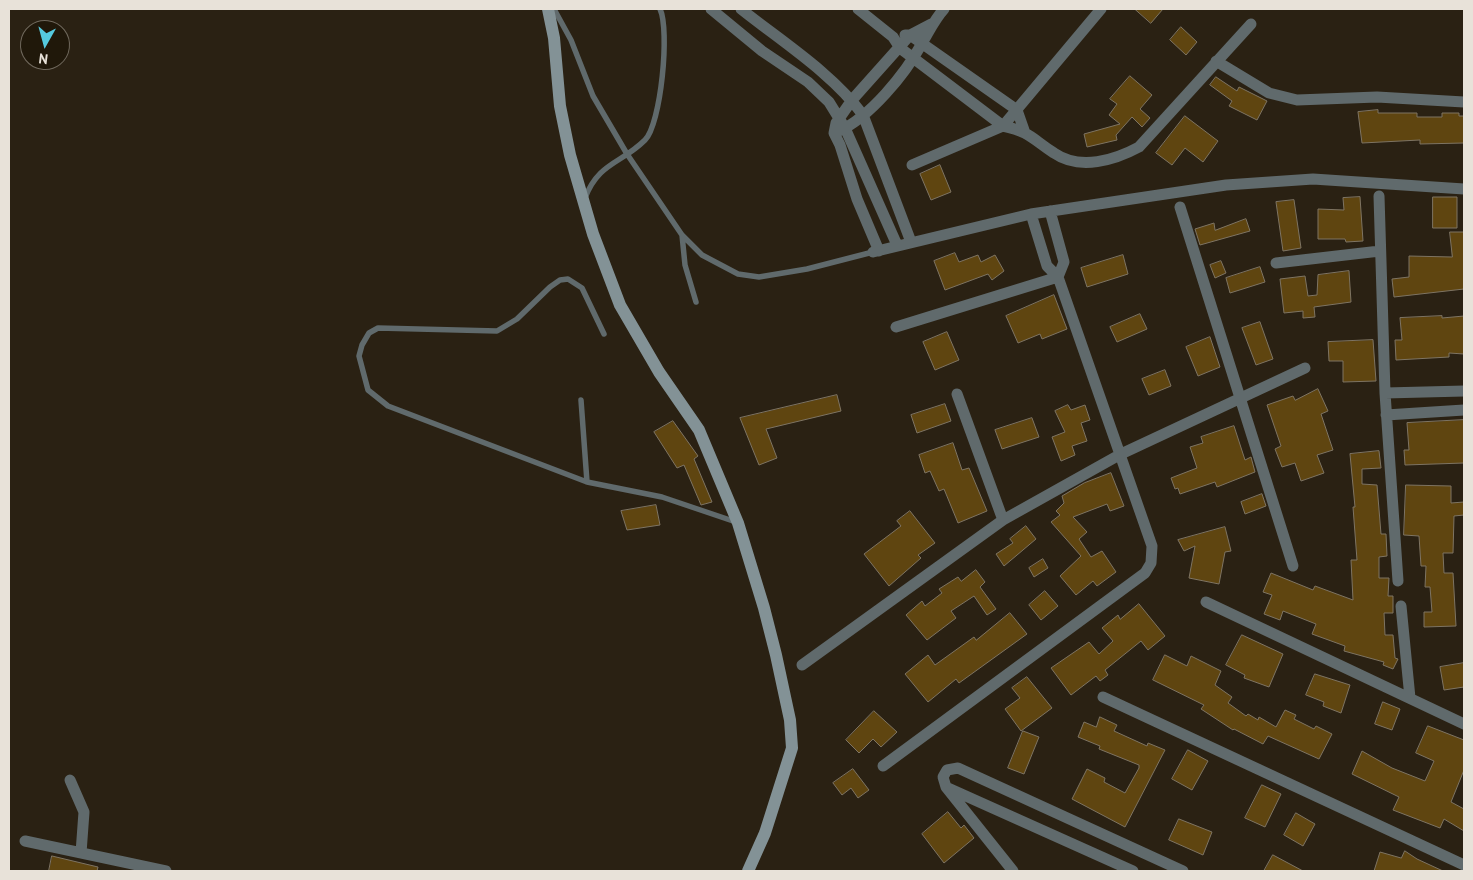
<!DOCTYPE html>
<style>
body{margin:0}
#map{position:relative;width:1473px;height:880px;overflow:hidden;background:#2a2113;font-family:"PT Sans",sans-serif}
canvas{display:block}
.frame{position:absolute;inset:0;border:10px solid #e8e2d9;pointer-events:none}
.north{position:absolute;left:20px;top:20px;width:50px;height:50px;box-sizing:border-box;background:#20180a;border:1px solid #70695d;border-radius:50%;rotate:187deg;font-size:14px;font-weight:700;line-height:20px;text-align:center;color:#e8e2d9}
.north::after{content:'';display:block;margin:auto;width:18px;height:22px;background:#55cadf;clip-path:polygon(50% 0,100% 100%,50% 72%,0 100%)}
</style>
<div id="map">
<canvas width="1473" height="880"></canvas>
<div class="frame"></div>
<div class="north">N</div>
</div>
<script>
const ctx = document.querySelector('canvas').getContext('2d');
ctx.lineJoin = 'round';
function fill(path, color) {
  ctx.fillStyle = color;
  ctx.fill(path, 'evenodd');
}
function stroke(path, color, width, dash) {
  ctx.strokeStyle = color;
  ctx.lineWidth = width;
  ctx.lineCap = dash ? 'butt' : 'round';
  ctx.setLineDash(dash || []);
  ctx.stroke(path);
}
const building = new Path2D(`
 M1135,9H1163L1151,23Z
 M1181,27L1197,42L1186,55L1170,40Z
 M1130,76L1152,95L1140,109L1150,118L1142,127L1132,117L1116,135L1117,140L1087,147L1084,134L1120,124L1109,115L1117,104L1110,99Z
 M1216,77L1237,91L1239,87L1267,101L1257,120L1229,106L1232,101L1210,85Z
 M1378,110V113H1417V117H1442V113H1459V116H1464V143L1420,144V140L1362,143L1358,112Z
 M1185,116L1218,141L1203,162L1185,148L1172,165L1156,153Z
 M940,165L951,192L931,200L920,174Z
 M1360,197L1363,241L1346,242L1345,239H1318V209L1344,210L1343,198Z
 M1433,197H1457V228H1433Z
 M1294,200L1301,248L1283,251L1276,202Z
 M1246,219L1250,231L1200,245L1195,229L1214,223L1215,230Z
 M1450,232H1464V289L1394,297L1392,279L1409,277V256L1452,257Z
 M955,253L959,262L978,255L981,262L995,255L1004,271L992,280L988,274L945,290L934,261Z
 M1123,255L1128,274L1087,287L1081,268Z
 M1221,261L1226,273L1215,278L1210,265Z
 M1260,267L1265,282L1230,293L1226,278Z
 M1349,271L1351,302L1314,307L1315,317L1303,318V311L1284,313L1280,279L1305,276L1308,296L1317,295L1318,275Z
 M1054,295L1067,329L1042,339L1040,334L1018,343L1006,316Z
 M1140,314L1147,329L1117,342L1110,327Z
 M1442,316V318L1464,316V354L1449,353V357L1396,360L1395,340H1402L1400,318Z
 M1260,322L1273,359L1256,365L1242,328Z
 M947,332L959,360L935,370L923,342Z
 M1210,337L1220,367L1198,376L1186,347Z
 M1373,340L1376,381L1343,382V361H1329L1328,342Z
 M1165,370L1171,386L1149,395L1142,379Z
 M1318,389L1328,411L1321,414L1333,450L1317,455L1324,473L1301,481L1295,463L1282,467L1275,449L1281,446L1267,405L1293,396L1295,400Z
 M837,395L841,411L766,429L777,458L759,465L740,418Z
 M945,404L951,421L917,433L911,415Z
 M1068,405L1071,410L1085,405L1090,420L1081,423L1087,441L1072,446L1075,455L1061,461L1052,437L1065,432L1055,411Z
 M1032,418L1039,437L1002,449L995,430Z
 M1464,420V463L1405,465L1404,450H1409L1407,423Z
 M673,421L698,456L694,459L712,502L701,505L684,465L677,468L654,432Z
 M1234,426L1245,460L1251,457L1255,472L1217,487L1215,482L1180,494L1178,488L1175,489L1171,478L1197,468L1190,447L1203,443L1201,437Z
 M953,443L962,470L969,468L987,511L958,523L944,489L939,491L930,471L925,473L919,455Z
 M1379,451L1381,468L1362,469V484L1377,485L1381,534H1386L1387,556L1379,557V578H1389L1388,596H1393V613H1384L1385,635H1393L1395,658L1398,659L1393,669L1383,665L1384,662L1344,651L1345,646L1312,634L1316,624L1283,611L1280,620L1264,614L1272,595L1263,592L1271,573L1313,590L1315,586L1353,600L1351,560H1357L1353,507H1355L1350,454Z
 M1111,473L1124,506L1110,511L1107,504L1073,517L1087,532L1079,539L1091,557L1102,551L1116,572L1097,586L1093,581L1076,595L1060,576L1081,556L1051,522L1060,515L1056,511L1064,503L1062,496L1084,483Z
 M1406,485L1451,486V503L1464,502V515L1454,516L1453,553H1443L1444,573H1453L1456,626L1424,627V612H1432L1430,587H1425L1426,566H1421L1419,536L1404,535Z
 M1262,494L1266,506L1245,514L1241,502Z
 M656,505L660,525L627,530L621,511Z
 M910,511L935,543L918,555L921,558L889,586L864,554L901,526L897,521Z
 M1026,526L1036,539L1004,566L996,554L1013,543L1010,539Z
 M1225,527L1231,551L1225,552L1219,584L1189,578L1195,546L1184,551L1178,540Z
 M1043,559L1048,568L1034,577L1029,568Z
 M976,570L985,582L980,587L996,609L987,615L974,596L951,611L956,618L927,640L906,615L922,601L925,606L942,593L939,589L958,577L961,581Z
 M1045,591L1058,606L1041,620L1029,605Z
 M1139,604L1165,636L1148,650L1141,641L1105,670L1108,675L1100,681L1096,676L1071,695L1051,668L1089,642L1099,654L1113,641L1102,628L1118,615L1120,619Z
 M1010,613L1027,634L959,683L956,679L928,702L905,674L928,655L935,665L974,637L976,640Z
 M1242,635L1283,654L1269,687L1244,678L1245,675L1226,665Z
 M1165,655L1187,666L1191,656L1221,671L1215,685L1232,697L1228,703L1246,716L1248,714L1258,720L1259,717L1276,727L1285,710L1296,715L1294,719L1314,729L1316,726L1332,734L1319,759L1268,736L1263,744L1234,729L1233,730L1201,709L1204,705L1153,680Z
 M1464,663V687L1444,690L1440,667Z
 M1315,674L1350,685L1341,713L1323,706L1324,702L1306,695Z
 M1027,677L1052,708L1021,731L1005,709L1020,698L1012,688Z
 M1383,702L1400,709L1392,730L1375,724Z
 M874,711L897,732L881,747L873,739L859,753L846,740Z
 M1100,717L1117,725L1114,731L1147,746L1148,743L1165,750L1125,827L1072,799L1087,769L1105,778L1104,782L1125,793L1139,768V765L1099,749L1100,746L1078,737L1084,722L1096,727Z
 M1428,726L1464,740V770L1451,802L1464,809V831L1444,819L1440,828L1393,810L1399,797L1352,774L1362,751L1392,768L1425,781L1434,761L1416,753Z
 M1023,731L1039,737L1024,774L1008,768Z
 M1188,750L1208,761L1192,790L1172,779Z
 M853,769L869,790L858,798L851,788L842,795L833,783Z
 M1262,785L1281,794L1265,827L1245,818Z
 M948,812L961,828L964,825L974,838L944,863L922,834Z
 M1296,813L1315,824L1303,846L1284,835Z
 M1179,819L1212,832L1203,855L1169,840Z
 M1405,851L1417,859L1443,871H1374L1380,852L1401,858Z
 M1273,855L1303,871H1264Z
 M52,856L98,867L97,871H49Z`);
const lane = new Path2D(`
 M554,9L571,40L593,96L627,154L682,235L702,255L738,274L759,277L807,269L873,252
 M585,198C599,162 621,164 645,140C661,124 670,30 660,9
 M682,235L685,265L696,302
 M604,334L582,288L568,279L560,280L550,287L517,319L497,331L378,328L369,333L362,345L359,356L368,390L388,406L587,482L662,497L736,522
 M581,400L587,482`);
const street = new Path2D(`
 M711,9L762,51L808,82L829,102L845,128L897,245
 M741,9C781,41 832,73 863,115L911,242
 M858,9L893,37L900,48L1003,126C1031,132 1032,139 1054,153C1080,171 1115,160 1139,147L1251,24
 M905,35H910L1017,110L1024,130
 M1216,61L1269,93L1297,100L1377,97L1464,102
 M839,131C870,117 905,74 921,45C929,32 934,20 944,9
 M912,165L1003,126L1101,9
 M1379,196L1385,393L1398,581
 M1180,207L1293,566
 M1050,211L1064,262L1058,277
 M879,251L857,199L840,145L834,133L836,123L852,100L910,35L931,24
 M873,252L1031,214L1226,185L1313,179L1464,189
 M1276,263L1380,251
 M896,327L1058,277
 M1385,393L1464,391
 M957,394L1003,520
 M1386,415L1464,410
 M1206,602L1464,724
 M1401,606L1410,698
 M802,665L1003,520L1121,454L1305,368
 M1103,697L1464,865
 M883,766L1145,573L1151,563L1152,546L1058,277L1047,266L1031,214
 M70,780L84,812L81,853
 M948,788L1133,871
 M25,841L166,871
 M1013,871L946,787L943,777L947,770L958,768L1183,871`);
const secondary = new Path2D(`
 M548,9L554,38L560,106L570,155L593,234L620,305L659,372L699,430L738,523L764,608L776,655L790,720L792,748L765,833L748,871`);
fill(building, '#5f4510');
stroke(building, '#7e7463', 1);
stroke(lane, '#606a6c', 5.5);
stroke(street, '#606a6c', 11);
stroke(secondary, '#839296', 12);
</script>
